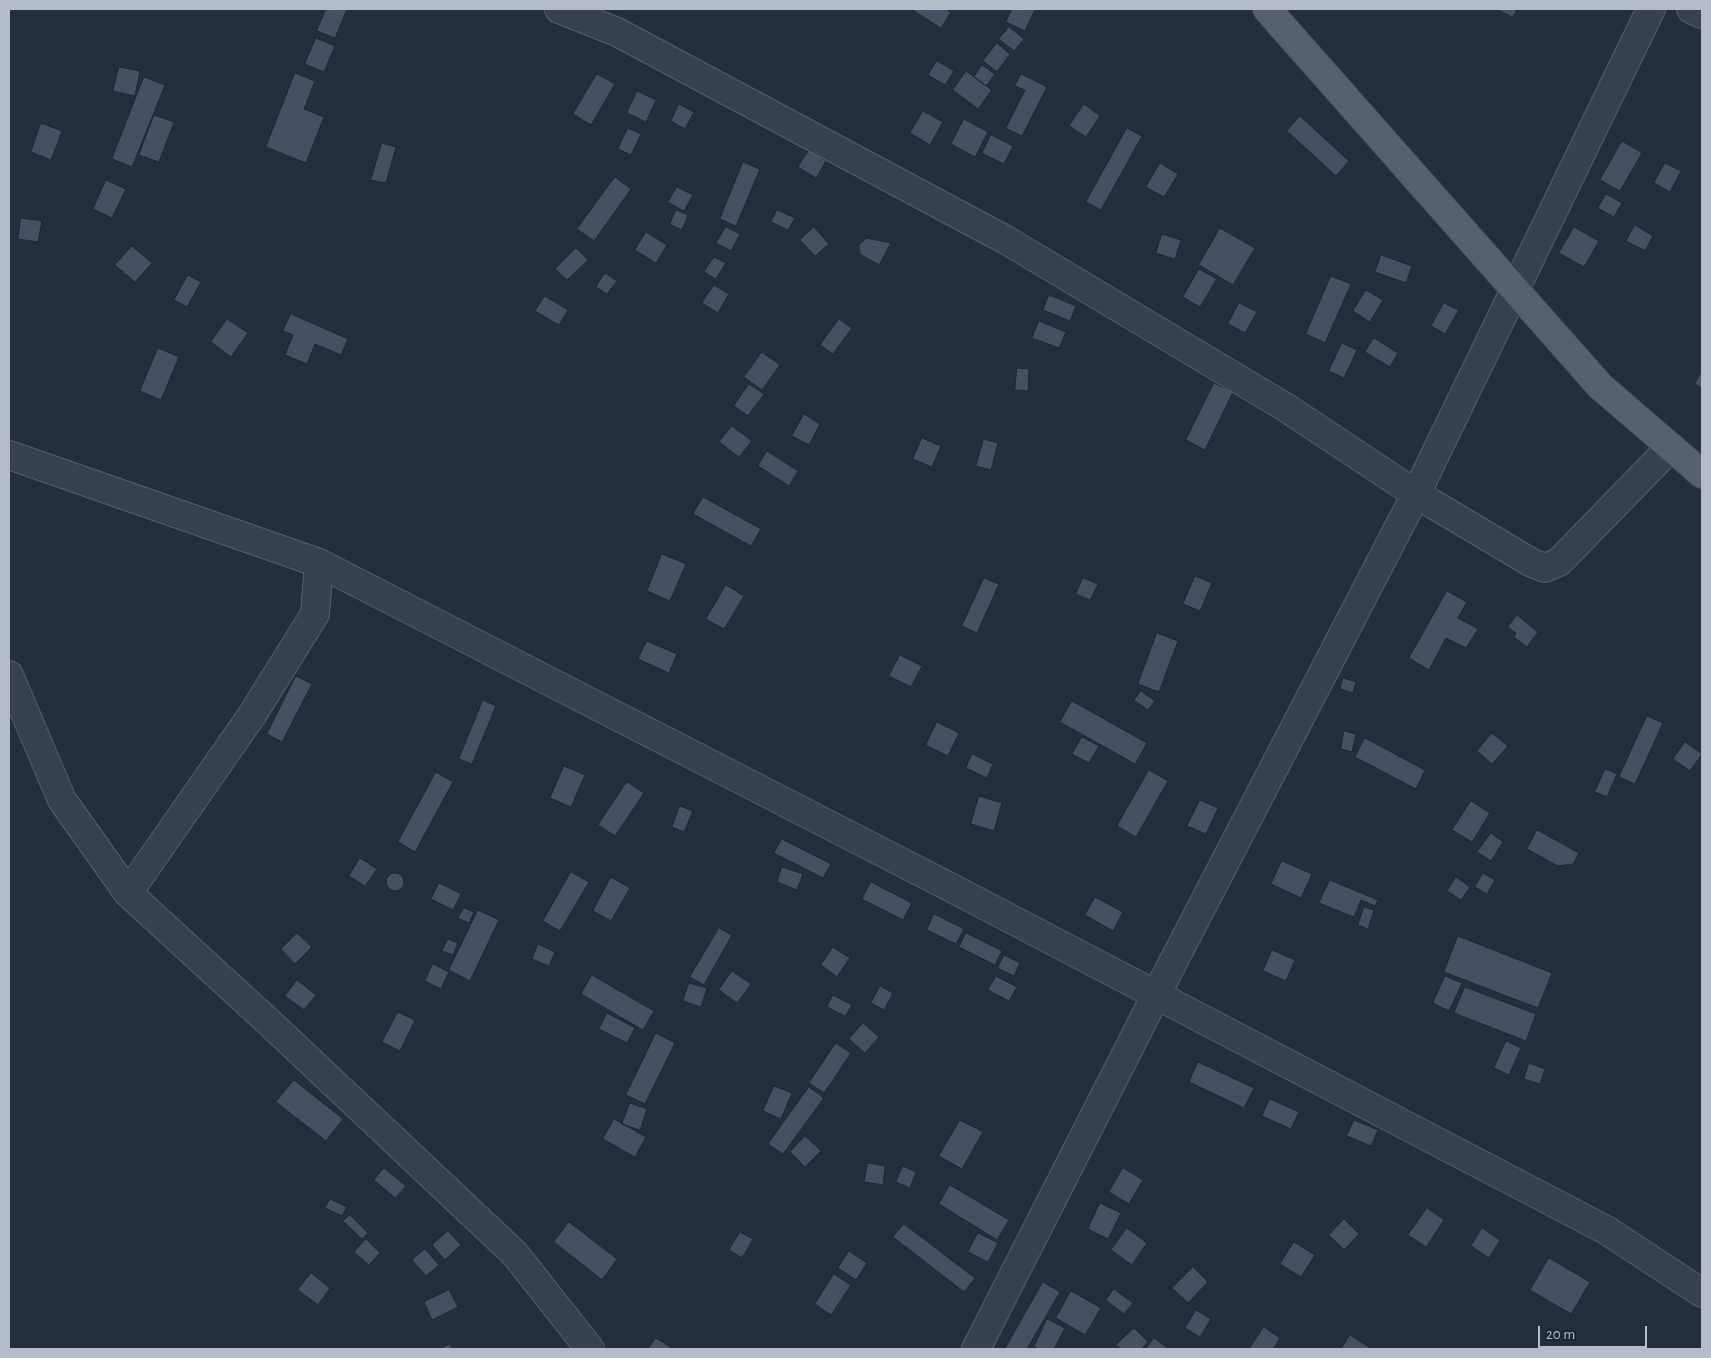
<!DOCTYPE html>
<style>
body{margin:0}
#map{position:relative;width:1711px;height:1358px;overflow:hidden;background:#242f3e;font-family:"Alegreya Sans",sans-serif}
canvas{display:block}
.frame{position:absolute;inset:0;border:10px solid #b4bcc9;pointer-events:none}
.scale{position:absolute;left:1538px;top:1326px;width:109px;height:22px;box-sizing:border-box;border:2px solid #b4bcc9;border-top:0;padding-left:6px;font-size:15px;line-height:18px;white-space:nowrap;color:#b4bcc9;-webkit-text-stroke:4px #1d2633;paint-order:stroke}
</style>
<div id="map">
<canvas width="1711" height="1358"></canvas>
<div class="frame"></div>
<div class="scale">20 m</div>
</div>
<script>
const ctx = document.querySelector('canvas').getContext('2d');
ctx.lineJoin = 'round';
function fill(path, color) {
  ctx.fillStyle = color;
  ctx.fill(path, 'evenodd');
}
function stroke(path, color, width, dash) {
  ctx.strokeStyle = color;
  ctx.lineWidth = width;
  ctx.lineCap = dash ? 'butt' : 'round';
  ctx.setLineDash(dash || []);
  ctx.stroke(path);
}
const building = new Path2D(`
 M326,9H347L335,38L317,31Z
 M916,9H946L951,12L941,28L914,11Z
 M1012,9H1035L1025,31L1006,22Z
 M1496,9H1517L1513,17Z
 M1009,27L1024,39L1014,51L999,39Z
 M316,38L335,46L324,72L305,64Z
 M997,43L1010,54L997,72L983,61Z
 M937,61L954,71L945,85L928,75Z
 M982,65L995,74L986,86L974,77Z
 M119,67L140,71L135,96L113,91Z
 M966,71L992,90L978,109L953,90Z
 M295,73L315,81L304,109L324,117L306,163L266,147Z
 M597,74L615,84L591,125L573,114Z
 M1021,74L1047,87L1022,136L1006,128L1025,90L1015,86Z
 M144,77L165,85L132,167L112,159Z
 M637,91L656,100L646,122L627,113Z
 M679,104L694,112L685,129L671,121Z
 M1084,104L1100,116L1086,137L1069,126Z
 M923,111L943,122L930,145L910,133Z
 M154,115L174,122L159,162L139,155Z
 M1300,116L1349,161L1336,176L1287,131Z
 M964,119L988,132L975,157L951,144Z
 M41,123L62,131L51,160L31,152Z
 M628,128L641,134L631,155L618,149Z
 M1127,128L1142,136L1101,210L1086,202Z
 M991,135L1013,146L1004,164L982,153Z
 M1622,141L1642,153L1620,191L1600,180Z
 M382,143L396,147L386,183L371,180Z
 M809,150L826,161L816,178L798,167Z
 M743,162L760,169L736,226L720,219Z
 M1160,163L1178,174L1164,197L1146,187Z
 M1665,163L1681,171L1670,192L1654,183Z
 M615,177L631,189L594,241L577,229Z
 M106,180L126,189L112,218L93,209Z
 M677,187L693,195L684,211L668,202Z
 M1606,194L1622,203L1614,217L1598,208Z
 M676,210L688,215L682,230L670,224Z
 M777,210L795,218L788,230L771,222Z
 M21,218L42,221L38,242L18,239Z
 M1635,225L1653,236L1645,251L1626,241Z
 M726,227L740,234L731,251L716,243Z
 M814,227L829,244L815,256L800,240Z
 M1574,227L1599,241L1584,267L1559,253Z
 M1220,228L1255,248L1233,285L1199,265Z
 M646,232L667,245L656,263L635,250Z
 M1162,234L1181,240L1175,259L1156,253Z
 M867,238L891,243L879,265L860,254L859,245Z
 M132,246L152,263L135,282L115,265Z
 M576,248L588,260L567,280L555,269Z
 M1381,255L1412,266L1406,283L1375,272Z
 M714,257L726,263L716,279L704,272Z
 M1199,269L1217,279L1200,307L1183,297Z
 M605,273L617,281L607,294L596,287Z
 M188,275L201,282L187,307L174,300Z
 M1331,276L1351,284L1325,343L1306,334Z
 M714,285L729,294L718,313L702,303Z
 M1366,290L1383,300L1370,322L1353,311Z
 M1049,295L1076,306L1070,321L1043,310Z
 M545,296L568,310L559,325L535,311Z
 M1239,303L1257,312L1245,333L1228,324Z
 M1444,303L1459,310L1445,334L1431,326Z
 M291,314L348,339L341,355L315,344L307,364L285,355L293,335L283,331Z
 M227,319L248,333L231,357L211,342Z
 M839,319L852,328L833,354L820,345Z
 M1039,321L1066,332L1059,348L1032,338Z
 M1374,338L1398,353L1390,367L1365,352Z
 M1342,343L1357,350L1344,378L1329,371Z
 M158,348L179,357L161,400L140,391Z
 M762,352L780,365L762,390L744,377Z
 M1017,368L1029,369L1028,391L1015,390Z
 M1702,371V388L1695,384Z
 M1214,383L1233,392L1205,450L1186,440Z
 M749,384L764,394L748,416L734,406Z
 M804,414L820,424L809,445L792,436Z
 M732,426L752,441L739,457L719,442Z
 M922,438L941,446L932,467L913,459Z
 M984,439L998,443L991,470L976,466Z
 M767,451L798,471L789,486L758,466Z
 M703,497L761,529L751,546L693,514Z
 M662,554L686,564L670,601L647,591Z
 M1195,576L1212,583L1200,611L1183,604Z
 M984,578L999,584L977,633L962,626Z
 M1083,578L1098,584L1090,600L1076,594Z
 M726,585L744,596L724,629L706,619Z
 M1447,591L1467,602L1458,618L1478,629L1466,648L1446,638L1429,670L1409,658Z
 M1517,615L1538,632L1527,647L1514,637L1516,633L1508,627Z
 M1157,633L1178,641L1159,692L1138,684Z
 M647,641L677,654L669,673L638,659Z
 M900,655L922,666L911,687L889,676Z
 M296,676L312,684L282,742L267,734Z
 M1343,678L1356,682L1353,693L1340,689Z
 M1141,691L1155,701L1148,710L1134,700Z
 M483,700L496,706L472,764L459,759Z
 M1072,701L1147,743L1135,764L1060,722Z
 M1647,716L1663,723L1635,784L1619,777Z
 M937,722L959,733L948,756L926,745Z
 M1344,731L1356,734L1352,752L1341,749Z
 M1492,733L1508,746L1492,764L1477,751Z
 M1082,737L1099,746L1089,763L1072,754Z
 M1365,738L1425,770L1416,789L1355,757Z
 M1685,742L1702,754L1690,771L1673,759Z
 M972,754L993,764L987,778L966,768Z
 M564,766L585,775L571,807L550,798Z
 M1605,769L1617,774L1607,797L1595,792Z
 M1149,770L1168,781L1136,837L1117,826Z
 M436,772L453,782L415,852L398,842Z
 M627,782L644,793L615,836L598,825Z
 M979,796L1002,803L994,831L971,824Z
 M1200,800L1218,808L1206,834L1187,826Z
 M1471,801L1490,813L1472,842L1452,830Z
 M680,806L693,811L684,832L672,827Z
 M1537,830L1579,853L1573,864L1558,866L1527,849Z
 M1491,833L1503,842L1491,861L1477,852Z
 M782,839L831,864L823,878L774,853Z
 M360,858L377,869L365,886L349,876Z
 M1282,861L1312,874L1301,898L1271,884Z
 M782,867L803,874L797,890L777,882Z
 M571,872L589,882L560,931L543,921Z
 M386 882a9 9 0 1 1 18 0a9 9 0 1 1-18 0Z
 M1483,873L1495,880L1487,894L1475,887Z
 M611,877L630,888L611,921L593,911Z
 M1456,877L1470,887L1461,900L1447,891Z
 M1330,880L1378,900L1375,906L1361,900L1354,917L1319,903Z
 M871,882L912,903L903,920L862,899Z
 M439,883L461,894L453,910L431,899Z
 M1095,897L1123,912L1113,931L1085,915Z
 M1364,907L1374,910L1368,929L1358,925Z
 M464,908L474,912L469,923L458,918Z
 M478,910L499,920L470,981L449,970Z
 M934,914L964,929L956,944L927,930Z
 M719,928L732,935L704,985L690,977Z
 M297,933L312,947L295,964L281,949Z
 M966,933L1002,951L995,965L959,947Z
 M1458,936L1552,973L1538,1008L1444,972Z
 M448,939L458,943L453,955L442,951Z
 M538,944L555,952L549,966L532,959Z
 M833,947L850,958L837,977L821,965Z
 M1272,950L1295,960L1286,981L1263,971Z
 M1004,955L1020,963L1014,976L998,968Z
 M433,964L449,972L441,989L425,981Z
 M732,971L751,984L737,1003L719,990Z
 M592,975L654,1011L643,1030L581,994Z
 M996,976L1017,987L1009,1001L988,990Z
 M1445,976L1462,983L1449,1011L1433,1003Z
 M297,980L316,995L304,1010L285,996Z
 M689,983L707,988L701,1007L683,1001Z
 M880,986L893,993L884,1010L871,1003Z
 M1465,987L1536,1014L1526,1041L1454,1013Z
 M833,995L852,1005L845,1016L827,1007Z
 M398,1012L415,1020L400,1051L382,1042Z
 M607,1013L635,1028L627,1043L599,1029Z
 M863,1023L879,1037L865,1053L849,1039Z
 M656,1033L675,1043L645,1104L626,1095Z
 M1506,1041L1521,1048L1509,1075L1494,1068Z
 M836,1043L851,1053L824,1093L809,1083Z
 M1198,1062L1254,1088L1244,1108L1189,1082Z
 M1529,1063L1545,1069L1540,1084L1524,1079Z
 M294,1080L343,1119L326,1141L276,1102Z
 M774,1086L792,1093L781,1119L763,1111Z
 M809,1087L824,1098L783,1154L768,1144Z
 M1270,1099L1299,1112L1291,1129L1262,1116Z
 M630,1103L647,1109L640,1130L622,1124Z
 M614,1119L646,1137L635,1157L603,1139Z
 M960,1120L983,1132L962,1169L939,1156Z
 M1354,1120L1378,1130L1371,1146L1347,1136Z
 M805,1136L821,1151L805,1167L790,1152Z
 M868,1163L885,1166L883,1185L864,1182Z
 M903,1166L916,1172L910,1188L896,1182Z
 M384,1168L406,1186L395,1198L374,1180Z
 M1123,1168L1143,1180L1129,1204L1109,1192Z
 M950,1185L1009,1220L997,1240L939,1204Z
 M330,1199L347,1207L342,1216L325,1208Z
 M1100,1203L1121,1213L1108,1239L1088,1229Z
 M1427,1208L1444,1220L1426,1247L1408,1235Z
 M350,1215L368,1233L362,1239L343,1221Z
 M1344,1219L1359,1234L1344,1250L1329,1235Z
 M569,1222L617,1259L602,1280L554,1242Z
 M904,1224L975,1278L964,1292L893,1237Z
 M1127,1228L1147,1243L1132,1265L1111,1250Z
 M1482,1228L1500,1240L1489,1258L1471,1246Z
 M448,1231L461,1245L445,1260L432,1245Z
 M740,1232L753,1239L742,1258L729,1250Z
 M978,1233L998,1243L988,1262L968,1252Z
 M366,1239L380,1253L369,1265L354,1252Z
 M1294,1242L1315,1255L1301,1277L1280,1264Z
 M425,1249L439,1265L426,1276L412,1260Z
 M849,1251L867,1263L856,1280L838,1268Z
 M1549,1258L1590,1282L1571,1314L1530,1290Z
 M1193,1267L1208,1282L1188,1303L1172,1288Z
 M311,1273L330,1288L318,1305L298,1290Z
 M834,1274L851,1285L831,1315L815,1304Z
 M1043,1282L1060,1292L1027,1349H1005Z
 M1114,1289L1133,1303L1124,1314L1106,1300Z
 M449,1290L458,1307L432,1320L424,1302Z
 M1071,1291L1101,1308L1085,1335L1056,1318Z
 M1196,1310L1211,1319L1200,1337L1185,1328Z
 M1047,1319L1065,1328L1054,1349H1039L1034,1347Z
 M1264,1327L1280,1338L1273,1349H1249Z
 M1134,1328L1148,1342L1141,1349H1121L1116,1345Z
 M1350,1335L1372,1349H1341Z
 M656,1338L673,1349H648Z
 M1154,1338L1169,1349H1146Z
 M450,1344L452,1349H440Z`);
const minor = new Path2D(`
 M559,9L617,32L1006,240L1285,407L1416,494L1532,563L1545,568L1559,562L1671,447
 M1691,9L1702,14
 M9,455L319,563L946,885L1606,1230L1702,1293
 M9,675L62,800L128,893L273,1026L515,1254L590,1349
 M128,893L252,715L315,614L319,563
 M976,1349L1156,995L1416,494L1651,9`);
const major = new Path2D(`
 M1267,9L1600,386L1702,474`);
fill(building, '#455162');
stroke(building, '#1f2835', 1);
stroke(minor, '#565f6c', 30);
stroke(major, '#414a57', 30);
stroke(minor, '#38414e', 28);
stroke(major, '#56606e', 28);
</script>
